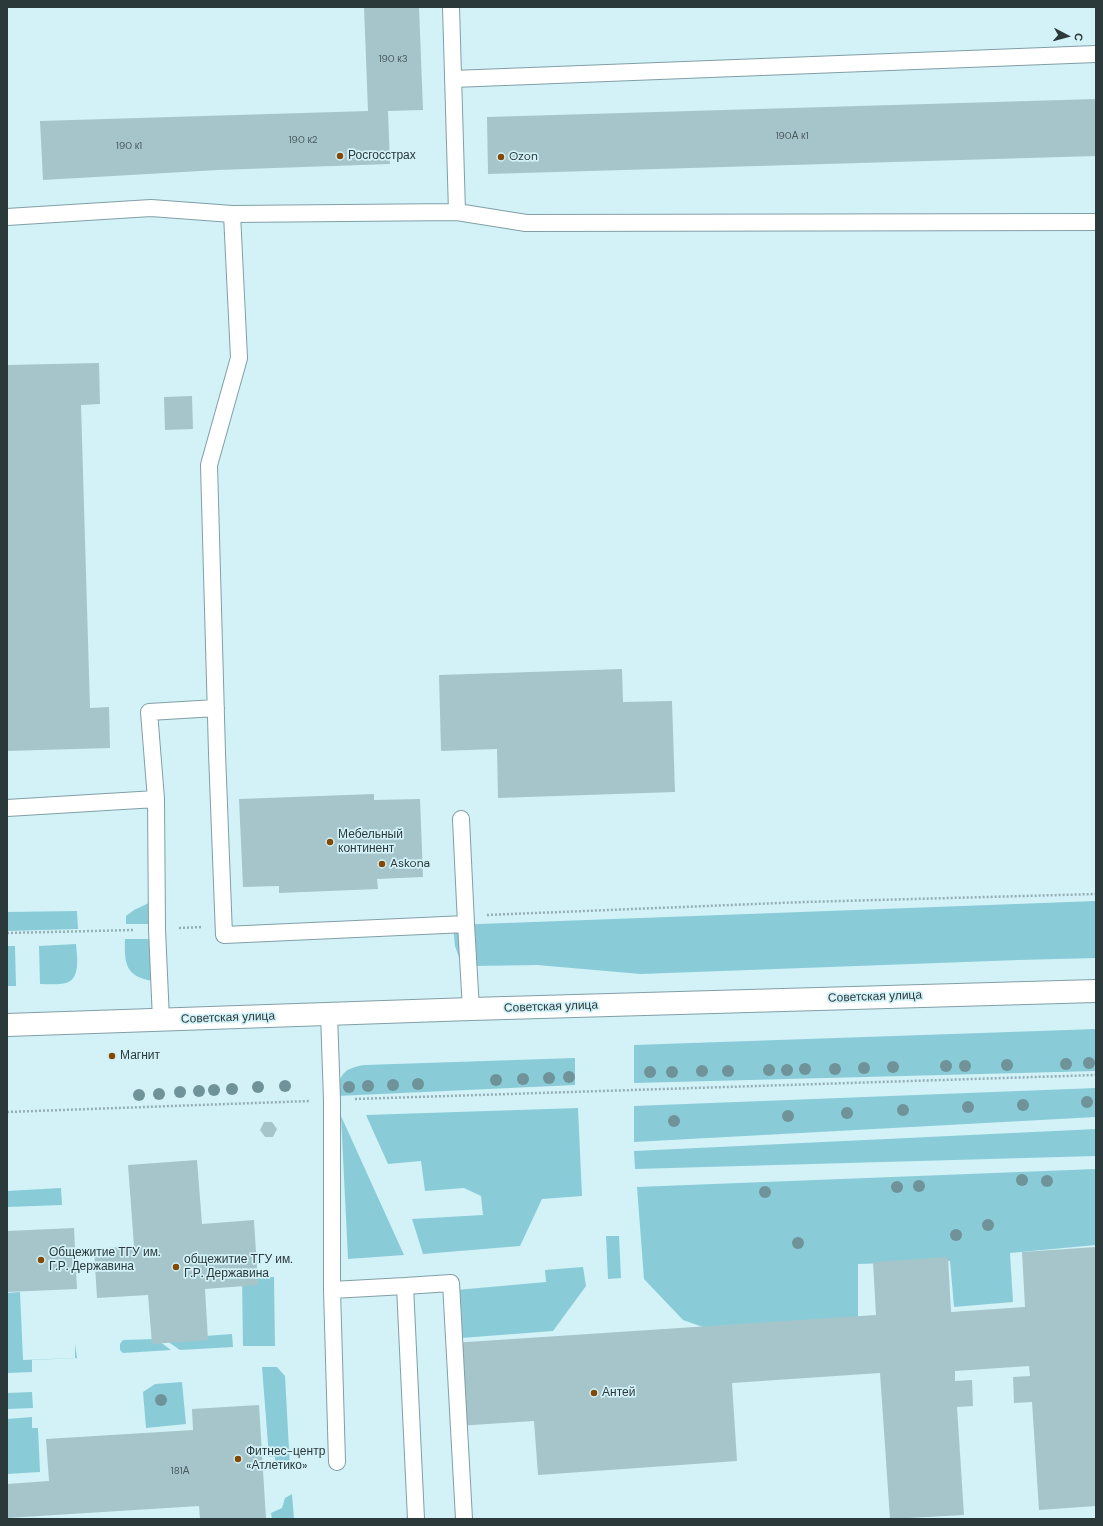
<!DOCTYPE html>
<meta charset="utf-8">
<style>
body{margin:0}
#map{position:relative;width:1103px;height:1526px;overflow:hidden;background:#d2f2f8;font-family:"DM Sans",sans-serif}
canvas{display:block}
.frame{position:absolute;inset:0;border:8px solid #2c393b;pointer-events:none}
.north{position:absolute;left:1047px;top:16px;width:40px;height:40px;-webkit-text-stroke:3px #d2f2f8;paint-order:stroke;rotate:96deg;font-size:11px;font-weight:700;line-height:16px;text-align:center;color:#2c393b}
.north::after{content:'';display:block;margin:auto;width:14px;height:18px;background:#2c393b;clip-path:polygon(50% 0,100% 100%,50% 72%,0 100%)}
</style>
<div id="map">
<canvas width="1103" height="1526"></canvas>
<div class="frame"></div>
<div class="north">С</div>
</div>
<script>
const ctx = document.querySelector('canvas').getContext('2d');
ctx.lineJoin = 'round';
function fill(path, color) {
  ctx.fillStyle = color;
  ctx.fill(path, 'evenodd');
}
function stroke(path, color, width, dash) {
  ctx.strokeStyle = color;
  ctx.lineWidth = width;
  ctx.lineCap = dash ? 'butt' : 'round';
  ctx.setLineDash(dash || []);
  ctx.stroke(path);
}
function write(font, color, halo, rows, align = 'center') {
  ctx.font = font + ' "DM Sans",sans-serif';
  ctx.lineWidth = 3.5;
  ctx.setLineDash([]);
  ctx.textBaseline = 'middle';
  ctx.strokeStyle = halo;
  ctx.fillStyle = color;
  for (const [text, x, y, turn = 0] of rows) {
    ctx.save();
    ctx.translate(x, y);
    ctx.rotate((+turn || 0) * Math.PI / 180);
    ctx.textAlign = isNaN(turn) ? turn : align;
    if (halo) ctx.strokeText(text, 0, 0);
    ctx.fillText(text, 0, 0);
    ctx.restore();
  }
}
const green = new Path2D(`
 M1096,901V958L1019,960L641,974L537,965L473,966L460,960L455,946L453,925Z
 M151,902H165V924H126V916L134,910Z
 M77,911L78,929L7,931V912Z
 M125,939H165L153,981C126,977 124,964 125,939Z
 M76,944C77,956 81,979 66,983C58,985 48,984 40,984L39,946Z
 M7,946H15L16,986H7Z
 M1096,1029V1071L634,1083V1045Z
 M575,1058V1085L337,1096C339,1075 343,1068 365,1065Z
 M1096,1088V1117L634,1142V1106Z
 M578,1108L582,1196L542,1199L520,1246L423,1254L412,1219L483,1215L481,1196L464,1188L425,1191L421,1161L388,1164L366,1115Z
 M341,1116L404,1255L348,1259Z
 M1096,1129V1156L635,1169L634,1151Z
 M1096,1169V1245L1010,1253L1013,1302L954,1307L950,1261L858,1264V1317L703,1327L683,1320L644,1279L637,1187Z
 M61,1188L62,1205L7,1207V1191Z
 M606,1236H619L621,1278L608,1279Z
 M583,1267L586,1286L553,1331L448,1339L445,1291L546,1282L545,1270Z
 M242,1277H274L275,1346H243Z
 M20,1292L23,1360L75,1358V1344L77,1358L32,1360V1372L7,1373V1293Z
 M232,1334L233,1347L180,1350L164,1339Z
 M156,1339L171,1350L123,1353L120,1350V1344L123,1340Z
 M262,1367H277L285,1376L290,1468L286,1470L275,1461V1457H269Z
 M182,1382L186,1424L146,1428L143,1392L155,1384Z
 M32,1392L33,1408L7,1409V1393Z
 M32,1417V1428H38L40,1472L7,1474V1419Z
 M292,1494L294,1519H272L271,1513L282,1508L285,1498Z`);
const building = new Path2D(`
 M364,7H419L423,110L388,111L390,164L218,170L43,180L40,121L368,111Z
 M1096,99V156L488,174L487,117Z
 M99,363L100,404L81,405L90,708L109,707L110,748L7,751V365Z
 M192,396L193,429L165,430L164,397Z
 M622,669L623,702L672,701L675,792L498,798L497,749L441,751L439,675Z
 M374,794V800L420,799L423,877L377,879L378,889L279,893V886L243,887L239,799Z
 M264,1122H272L277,1129L273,1137H265L260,1130Z
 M197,1160L202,1224L254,1220L258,1285L205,1289L208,1340L152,1344L148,1295L97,1298L94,1249L134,1246L128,1165Z
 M74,1228L77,1289L7,1292V1231Z
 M1096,1247V1506L1039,1510L1032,1402L1014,1403L1013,1377L1030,1376L1029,1366L955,1371V1381L972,1380L973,1406L957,1407L964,1515L890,1519L880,1373L732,1383L737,1461L538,1475L534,1421L457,1426L452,1343L876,1315L873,1262L948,1257L951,1312L1025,1307L1022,1252Z
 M259,1405L266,1519H200L199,1506L7,1518V1484L49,1481L46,1439L193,1430L192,1409Z`);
const path = new Path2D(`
 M487,915L804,902L1096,894
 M179,928L202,927
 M7,933L134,930
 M355,1099L1096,1075
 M7,1112L310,1101`);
const service = new Path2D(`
 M453,79L1096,54
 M457,212L526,223L1096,222
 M232,214L457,212L451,7
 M7,217L151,208L232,214L239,358L209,465L217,753L224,935L466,924L471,1009
 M156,799L149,712L216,708
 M7,808L156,799L157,929L161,1020
 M461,819L466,924
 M329,1014L332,1100V1290L337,1462
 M405,1286L451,1283L464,1519
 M332,1290L405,1286L416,1519`);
const secondary = new Path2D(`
 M7,1025L471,1009L1096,991`);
const trees = [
 [1089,1063],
 [1066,1064],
 [1007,1065],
 [946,1066],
 [965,1066],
 [893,1067],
 [864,1068],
 [805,1069],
 [835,1069],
 [769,1070],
 [787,1070],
 [702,1071],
 [728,1071],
 [650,1072],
 [672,1072],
 [569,1077],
 [549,1078],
 [523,1079],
 [496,1080],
 [418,1084],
 [393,1085],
 [285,1086],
 [368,1086],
 [258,1087],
 [349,1087],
 [232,1089],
 [214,1090],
 [199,1091],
 [180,1092],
 [159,1094],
 [139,1095],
 [1087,1102],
 [1023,1105],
 [968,1107],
 [903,1110],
 [847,1113],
 [788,1116],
 [674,1121],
 [1022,1180],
 [1047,1181],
 [919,1186],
 [897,1187],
 [765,1192],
 [988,1225],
 [956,1235],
 [798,1243],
 [161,1400]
];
const markers = [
 [340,156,4,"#854906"],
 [501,157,4,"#854906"],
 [330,842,4,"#854906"],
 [382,864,4,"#854906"],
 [112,1056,4,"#854906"],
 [41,1260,4,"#854906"],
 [176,1267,4,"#854906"],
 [594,1393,4,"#854906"],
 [238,1459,4,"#854906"]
];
const numberNames = [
 ["190 к3",393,59],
 ["190А к1",792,136],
 ["190 к2",303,140],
 ["190 к1",129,146],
 ["181А",180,1471]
];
const poiNames = [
 ["Росгосстрах",348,156],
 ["Ozon",509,157],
 ["Мебельный",338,835],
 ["континент",338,849],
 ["Askona",390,864],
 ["Магнит",120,1056],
 ["Общежитие ТГУ им.",49,1253],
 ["Г.Р. Державина",49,1267],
 ["общежитие ТГУ им.",184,1260],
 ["Г.Р. Державина",184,1274],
 ["Антей",602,1393],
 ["Фитнес-центр",246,1452],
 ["«Атлетико»",246,1466]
];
const streetNames = [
 ["Советская улица",875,997,-2],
 ["Советская улица",551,1007,-2],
 ["Советская улица",228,1018,-2]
];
fill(green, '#89ccd7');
fill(building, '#a6c5ca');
stroke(service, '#819fa5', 18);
stroke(secondary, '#819fa5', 24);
stroke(path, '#95aeb3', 2.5, [2, 2]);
stroke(service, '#fff', 16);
stroke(secondary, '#fff', 22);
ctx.fillStyle = '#6f9399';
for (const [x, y] of trees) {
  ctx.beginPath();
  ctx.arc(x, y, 6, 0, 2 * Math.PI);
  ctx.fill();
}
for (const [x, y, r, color] of markers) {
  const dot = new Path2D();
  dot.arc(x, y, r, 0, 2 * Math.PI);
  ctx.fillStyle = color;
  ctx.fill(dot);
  stroke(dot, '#d2f2f8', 1.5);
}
write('10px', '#4a5c5f', null, numberNames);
write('12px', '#2c393b', '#d2f2f8', poiNames, 'left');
write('12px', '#2c393b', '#d2f2f8', streetNames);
</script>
